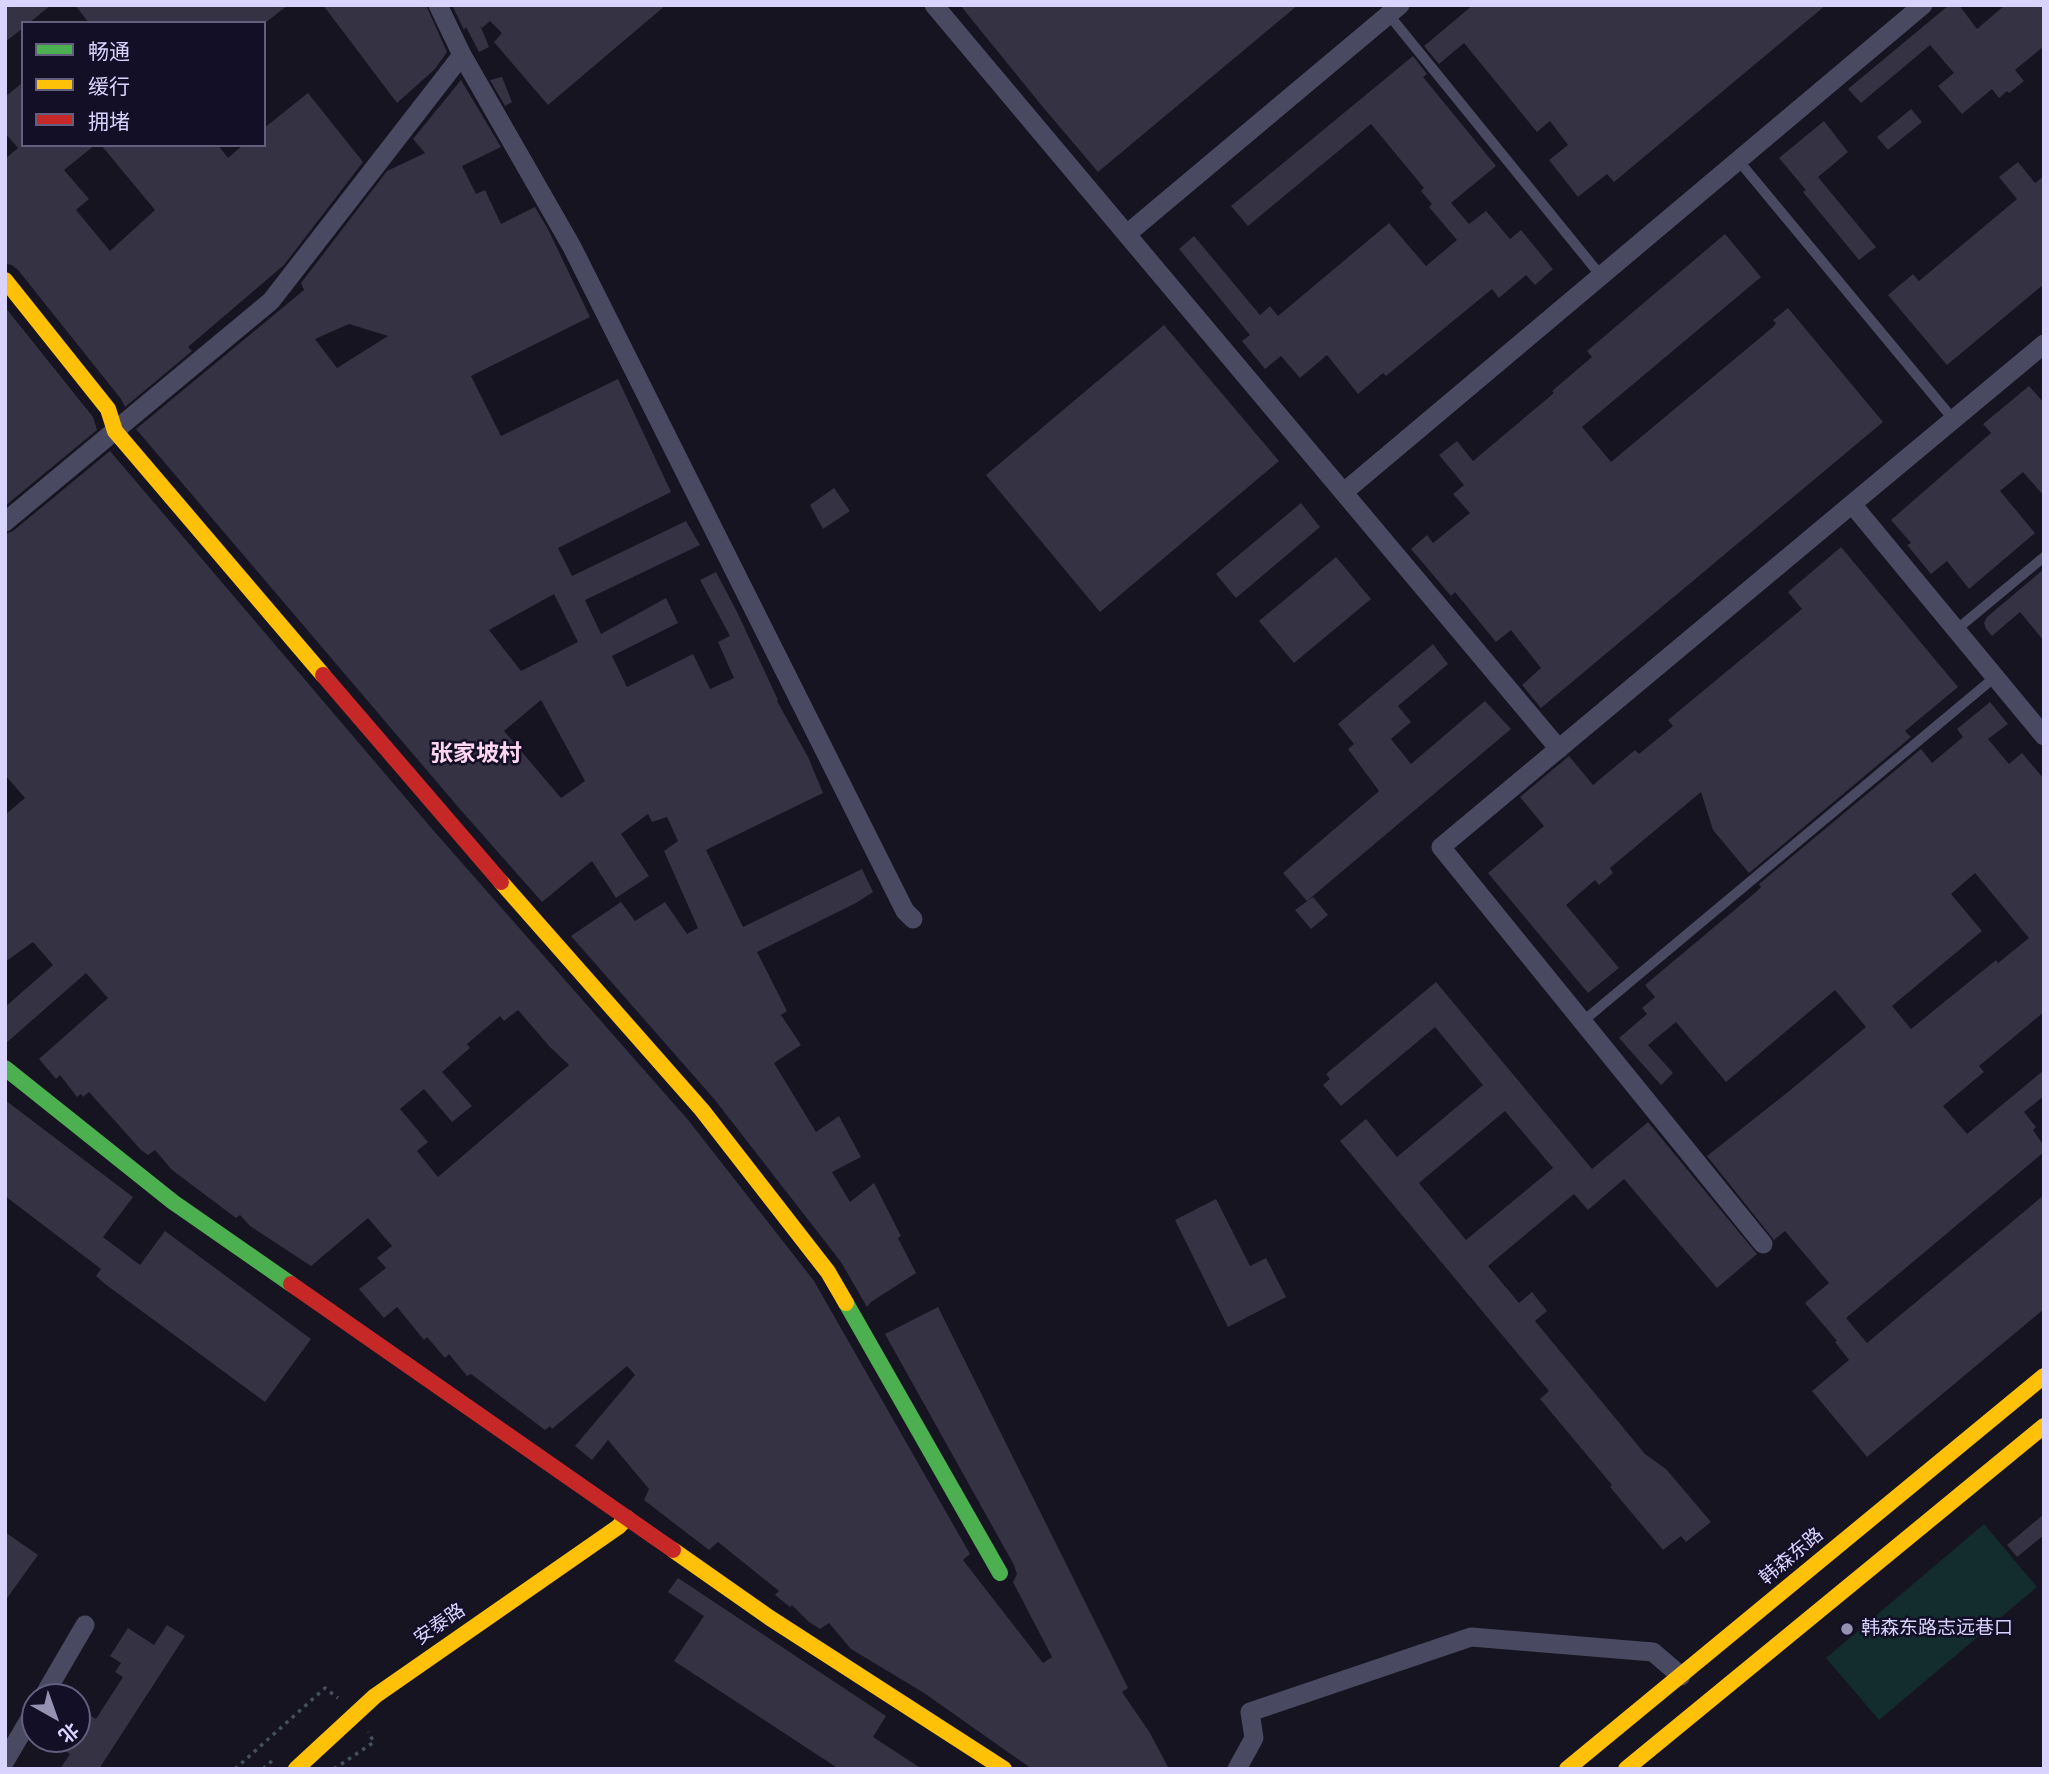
<!DOCTYPE html>
<meta charset="utf-8">
<style>
body{margin:0}
#map{position:relative;width:2049px;height:1774px;overflow:hidden;background:#161421;font-family:"Varela Round","Noto Sans SC",sans-serif}
canvas{display:block}
.frame{position:absolute;inset:0;border:7px solid #d9d4ff;pointer-events:none}
.legend{position:absolute;left:21px;top:21px;width:245px;height:126px;box-sizing:border-box;background:#130f26;border:2px solid #625e7d;margin:0;padding:9px 12px;list-style:none;font-size:21px;color:#d9d4ff}
.legend li{display:flex;align-items:center;gap:14px;height:35px}
.legend b{width:35px;border:2px solid #625e7d}
.north{position:absolute;left:21px;top:1683px;width:70px;height:70px;box-sizing:border-box;background:#130f26;border:2px solid #625e7d;border-radius:50%;rotate:140deg;font-size:19px;font-weight:700;line-height:28px;text-align:center;color:#d9d4ff}
.north::after{content:'';display:block;margin:auto;width:24px;height:32px;background:#9591b1;clip-path:polygon(50% 0,100% 100%,50% 72%,0 100%)}
</style>
<div id="map">
<canvas width="2049" height="1774"></canvas>
<div class="frame"></div>
<ul class="legend">
<li><b style="height:9px;background:#4caf50"></b>畅通</li>
<li><b style="height:9px;background:#ffc107"></b>缓行</li>
<li><b style="height:9px;background:#c62828"></b>拥堵</li>
</ul>
<div class="north">北</div>
</div>
<script>
const ctx = document.querySelector('canvas').getContext('2d');
ctx.lineJoin = 'round';
function fill(path, color) {
  ctx.fillStyle = color;
  ctx.fill(path, 'evenodd');
}
function stroke(path, color, width, dash) {
  ctx.strokeStyle = color;
  ctx.lineWidth = width;
  ctx.lineCap = dash ? 'butt' : 'round';
  ctx.setLineDash(dash || []);
  ctx.stroke(path);
}
function write(font, color, halo, rows, align = 'center') {
  ctx.font = font + ' "Varela Round","Noto Sans SC",sans-serif';
  ctx.lineWidth = 5;
  ctx.setLineDash([]);
  ctx.textBaseline = 'middle';
  ctx.strokeStyle = halo;
  ctx.fillStyle = color;
  for (const [text, x, y, turn = 0] of rows) {
    ctx.save();
    ctx.translate(x, y);
    ctx.rotate((+turn || 0) * Math.PI / 180);
    ctx.textAlign = isNaN(turn) ? turn : align;
    if (halo) ctx.strokeText(text, 0, 0);
    ctx.fillText(text, 0, 0);
    ctx.restore();
  }
}
const green = new Path2D(`
 M1984,1524L2037,1587L1879,1720L1826,1658Z`);
const building = new Path2D(`
 M5,5H51L29,23H23V28L5,42Z
 M75,5H288L265,23H89Z
 M323,5H426L447,52L435,69L397,103Z
 M452,5H666L548,105L494,42L502,33L490,21L482,28L480,25L489,47L479,52L466,27L464,30Z
 M960,5H1298L1098,172L1042,106Z
 M1473,5H1826L1614,182L1607,174L1578,197L1549,160L1568,145L1550,121L1537,132L1464,43L1439,64L1424,46Z
 M1949,5H1959L1977,29L2005,5H2044V46L2015,70L2024,81L2009,93L2007,91L1999,98L1992,89L1962,114L1938,86L1954,73L1930,45L1861,103L1848,89Z
 M1413,56L1427,74L1423,77L1496,166L1451,203L1469,224L1486,211L1510,239L1521,230L1553,269L1535,285L1526,275L1499,298L1492,289L1386,376L1383,373L1358,394L1327,355L1300,378L1281,356L1265,369L1242,341L1250,335L1179,249L1194,236L1260,315L1270,306L1278,316L1389,223L1426,266L1457,240L1429,207L1432,204L1421,191L1424,188L1371,124L1248,226L1231,206Z
 M502,77L512,102L505,106L490,80Z
 M461,80L501,147L462,166L476,194L485,190L501,224L535,207L549,231L590,317L471,376L501,436L618,379L671,492L558,548L572,576L686,521L700,545L585,600L601,634L666,598L678,623L612,656L627,687L693,654L710,689L734,678L718,642L730,636L700,580L716,572L737,612L778,700L777,701L808,757L823,793L706,850L743,927L862,869L873,892L856,903L757,952L787,1011L781,1015L801,1045L774,1063L816,1132L839,1116L861,1157L832,1172L850,1202L874,1183L901,1236L898,1238L916,1273L871,1302L867,1307L841,1262L715,1100L571,936L621,902L635,921L665,902L687,934L698,928L664,851L678,841L667,817L652,822L648,814L621,834L649,876L616,898L592,861L542,902L459,808L136,429L304,290L301,283L387,171L425,153L413,139ZM349,324L388,336L337,368L315,339ZM554,594L578,642L521,671L489,630ZM541,700L585,781L561,798L504,731Z
 M23,82V145H95L64,170L89,199L76,210L110,251L155,210L101,145H218L228,158L243,145H264V128L308,93L363,162L284,265L188,347L192,351L125,407L121,399L18,270L12,265L5,264V159L18,148L5,133V97Z
 M1911,109L1922,122L1888,150L1877,137Z
 M1824,121L1848,152L1818,177L1876,247L1859,260L1803,192L1806,190L1779,158Z
 M2018,162L2035,183L2044,176V284L1947,365L1888,295L1913,274L1919,281L2017,199L1999,177Z
 M1725,234L1761,277L1582,427L1611,462L1773,327L1776,323L1773,320L1788,308L1883,422L1541,708L1522,685L1541,668L1511,630L1496,642L1455,592L1451,596L1411,549L1427,535L1433,543L1470,513L1453,494L1464,485L1439,455L1457,441L1473,461L1554,393L1552,391L1592,357L1587,351Z
 M5,307L93,417L97,430L5,506Z
 M1164,325L1279,461L1100,612L986,475Z
 M2029,386L2044,403V496L2023,472L2000,491L2035,533L1969,589L1947,561L1931,574L1907,545L1911,543L1891,520L1991,433L1983,424Z
 M110,451L433,830L689,1121L814,1281L970,1554L963,1560L1043,1663L1052,1657L1013,1582L1017,1574L1014,1565L885,1334L938,1307L1128,1688L1122,1692L1150,1733L1169,1769H1032L924,1693L851,1649L829,1623L820,1629L809,1622L792,1605L790,1607L775,1595L779,1591L718,1542L709,1550L644,1500L649,1489L608,1440L592,1460L575,1446L635,1375L627,1366L552,1429L550,1426L545,1430L471,1374L467,1376L449,1354L445,1358L427,1337L424,1340L397,1307L384,1318L359,1289L386,1268L377,1258L392,1246L368,1218L311,1266L250,1226L240,1215L236,1218L172,1170L155,1150L148,1155L141,1150L89,1092L83,1097L81,1094L77,1097L60,1075L56,1079L39,1059L108,998L86,973L5,1044V1007L53,965L33,942L5,962V815L25,798L5,775V534L13,531ZM518,1010L550,1047L569,1065L438,1177L417,1151L428,1142L400,1109L424,1089L452,1122L472,1106L442,1072L470,1048L467,1044L500,1016L504,1021Z
 M834,488L850,511L823,529L810,505Z
 M1301,503L1320,527L1236,598L1216,574Z
 M1841,547L1958,687L1905,731L1911,737L1749,873L1713,830L1701,792L1610,868L1613,873L1599,885L1595,880L1566,905L1619,968L1588,993L1488,873L1544,826L1520,797L1569,756L1593,785L1635,750L1639,754L1673,726L1668,720L1802,609L1788,592Z
 M1336,557L1371,599L1294,663L1259,621Z
 M2044,569V641L2020,612L1992,636L1986,629L1984,623L1987,617Z
 M1433,644L1448,664L1398,706L1411,722L1391,739L1411,764L1485,701L1511,729L1307,901L1283,873L1379,791L1348,749L1354,744L1338,724Z
 M1990,702L2008,724L1988,739L2009,764L2022,753L2044,779V1012L1979,1066L1984,1072L1943,1106L1967,1134L2044,1070V1096L2024,1112L2036,1127L2033,1130L2044,1146V1152L1846,1318L1867,1343L2044,1195V1309L1867,1457L1812,1391L1849,1360L1835,1342L1837,1341L1805,1303L1829,1283L1785,1231L1774,1240L1707,1156L1788,1092L1866,1027L1835,990L1726,1082L1676,1022L1648,1045L1673,1073L1661,1085L1619,1038L1647,1014L1642,1008L1655,997L1645,985L1756,892L1761,887L1759,884L1921,749L1932,763L1963,737L1957,729ZM1975,873L2029,938L1998,963L1996,960L1911,1029L1892,1006L1982,931L1951,894Z
 M1313,897L1328,915L1311,929L1295,910Z
 M1436,982L1592,1169L1648,1122L1757,1254L1717,1288L1624,1179L1588,1210L1574,1194L1488,1266L1519,1303L1532,1292L1547,1311L1535,1321L1645,1454L1666,1469L1711,1522L1686,1542L1681,1536L1663,1550L1610,1487L1612,1485L1540,1399L1549,1391L1340,1141L1366,1119L1397,1157L1483,1085L1435,1027L1341,1106L1323,1085L1330,1079L1326,1074ZM1505,1111L1553,1168L1466,1240L1419,1183Z
 M5,1100L133,1197L103,1237L140,1265L165,1231L311,1339L265,1402L105,1284L96,1276L101,1269L5,1196Z
 M1216,1199L1250,1266L1266,1258L1286,1297L1228,1327L1175,1220Z
 M2044,1514V1535L2017,1557L2007,1545Z
 M5,1532L38,1555L5,1601Z
 M678,1578L886,1716L873,1737L922,1769H839L674,1661L704,1616L668,1592Z
 M167,1625L185,1636L99,1769H60L70,1754L46,1739H77V1707L96,1719L123,1677L115,1672L121,1663L110,1656L128,1628L154,1645Z`);
const path = new Path2D(`
 M235,1769L325,1688L338,1698
 M263,1769L274,1759
 M334,1769L374,1742L368,1732`);
const lane = new Path2D(`
 M1389,15L1601,276
 M1738,160L1953,419
 M1956,630L2044,557
 M1582,1022L1995,677`);
const street = new Path2D(`
 M438,5L462,55L572,247L905,911L913,919
 M934,5L1559,749
 M1127,234L1400,5
 M2044,344L1852,504L2044,736
 M1344,492L1923,5
 M5,522L271,301L462,55
 M1763,1244L1441,847L1852,504
 M43,1697L85,1625
 M5,1761L35,1710
 M1237,1769L1254,1738L1250,1712L1471,1637L1653,1652L1681,1676`);
const fast = new Path2D(`
 M5,1068L173,1202L291,1284
 M846,1303L1000,1573`);
const slow = new Path2D(`
 M5,280L108,409L115,431L323,675
 M501,882L702,1110L828,1272L846,1303
 M673,1550L770,1618L1004,1769
 M296,1769L375,1696L618,1527L627,1518
 M1567,1769L2044,1376
 M1626,1769L2044,1426`);
const jam = new Path2D(`
 M323,675L501,882
 M291,1284L673,1550`);
const markers = [
 [1847,1629,7,"#9591b1"]
];
const streetNames = [
 ["韩森东路",1792,1557,-40],
 ["安泰路",440,1625,-35]
];
const poiNames = [
 ["韩森东路志远巷口",1861,1629]
];
const quarterNames = [
 ["张家坡村",476,755]
];
fill(green, '#132c2d');
fill(building, '#343243');
stroke(path, '#44505f', 3.5, [3.5, 5]);
stroke(lane, '#4a4962', 10);
stroke(street, '#4a4962', 19);
stroke(fast, '#4caf50', 16);
stroke(slow, '#ffc107', 16);
stroke(jam, '#c62828', 16);
for (const [x, y, r, color] of markers) {
  const dot = new Path2D();
  dot.arc(x, y, r, 0, 2 * Math.PI);
  ctx.fillStyle = color;
  ctx.fill(dot);
  stroke(dot, '#130f26', 2.5);
}
write('19px', '#d9d4ff', '#130f26', streetNames);
write('19px', '#d9d4ff', '#130f26', poiNames, 'left');
write('bold 23px', '#ffd6f0', '#130f26', quarterNames);
</script>
